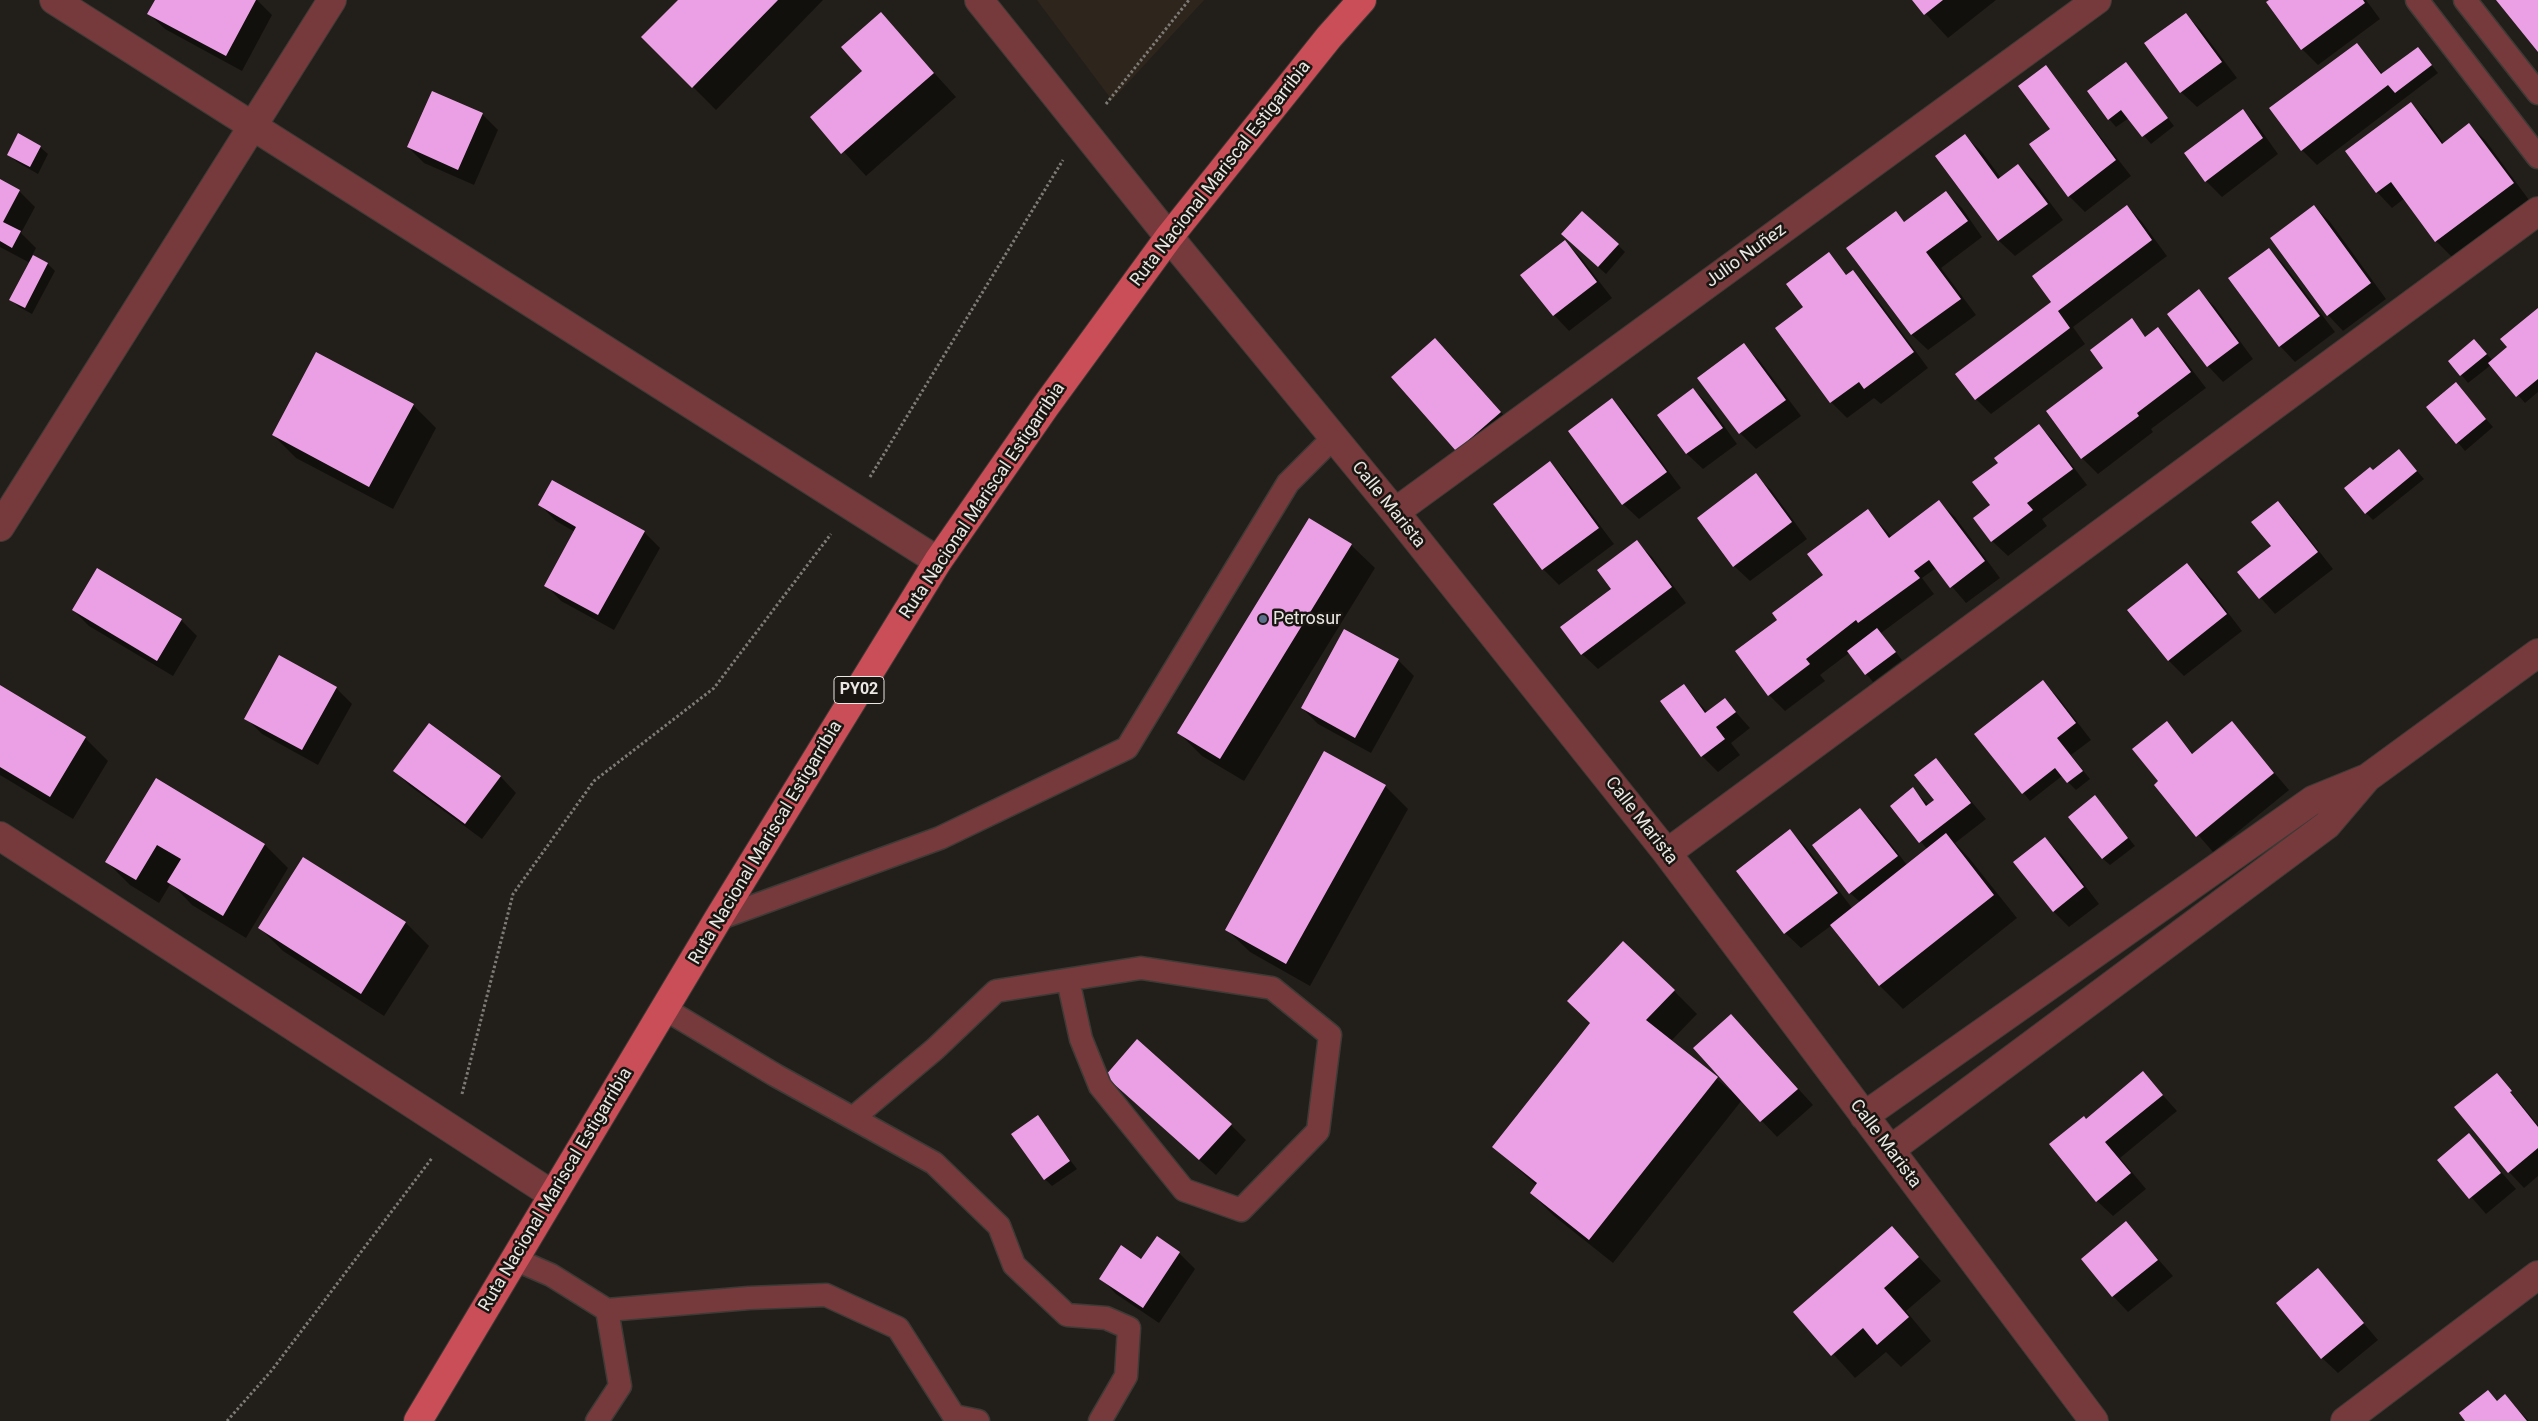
<!DOCTYPE html>
<meta charset="utf-8">
<style>
body{margin:0}
canvas{display:block;background:#221e19}
</style>
<canvas width="2538" height="1421"></canvas>
<script>
const ctx = document.querySelector('canvas').getContext('2d');
ctx.lineJoin = 'round';
function fill(path, color) {
  ctx.fillStyle = color;
  ctx.fill(path, 'evenodd');
}
function stroke(path, color, width, dash) {
  ctx.strokeStyle = color;
  ctx.lineWidth = width;
  ctx.lineCap = dash ? 'butt' : 'round';
  ctx.setLineDash(dash || []);
  ctx.stroke(path);
}
function write(font, color, halo, rows, align = 'center') {
  ctx.font = font + ' Roboto,sans-serif';
  ctx.lineWidth = 5;
  ctx.setLineDash([]);
  ctx.textBaseline = 'middle';
  ctx.strokeStyle = halo;
  ctx.fillStyle = color;
  for (const [text, x, y, turn = 0] of rows) {
    ctx.save();
    ctx.translate(x, y);
    ctx.rotate((+turn || 0) * Math.PI / 180);
    ctx.textAlign = isNaN(turn) ? turn : align;
    if (halo) ctx.strokeText(text, 0, 0);
    ctx.fillText(text, 0, 0);
    ctx.restore();
  }
}
const built = new Path2D(`
 M1037,0H1204L1112,100Z`);
const shadow = new Path2D(`
 M156,0H257L272,15L242,71L165,29L149,14Z
 M680,0H823L716,110L643,37Z
 M1913,0H1996L1948,38Z
 M2271,0H2366L2380,19L2318,65L2302,49L2268,2Z
 M881,14L956,97L866,176L812,117L864,71Z
 M2185,14L2201,30L2237,78L2197,107L2181,92Z
 M2357,45L2383,74L2418,48L2438,73L2317,165L2302,150Z
 M2126,64L2174,126L2151,144L2129,118L2116,127L2109,119Z
 M2046,67L2131,176L2085,212L2069,196L2052,129Z
 M2411,104L2427,120L2444,144L2469,125L2485,140L2529,200L2452,257L2436,241L2405,198L2392,208L2377,192Z
 M2243,111L2258,126L2278,154L2222,197L2206,181Z
 M482,114L498,130L474,185L424,163L408,147Z
 M1965,136L1981,151L2001,178L2018,165L2034,181L2063,220L2015,256L1999,241L1937,157Z
 M40,147L48,154L38,174L17,162L9,155Z
 M0,180L19,191L35,207L21,233L36,248L32,256L48,264L55,271L32,314L19,307L11,300L30,263L0,247Z
 M1946,193L1962,208L1982,237L1941,268L1976,315L1928,350L1912,335L1848,248L1896,213L1905,223Z
 M2127,206L2142,222L2167,256L2073,327L2085,344L1991,414L1976,399Z
 M2314,206L2330,222L2386,299L2343,331L2328,315Z
 M1565,242L1581,258L1612,298L1569,331L1554,315Z
 M1570,242L1618,245L1625,252L1606,274Z
 M2269,249L2284,265L2335,332L2295,362L2280,346Z
 M1829,253L1847,276L1853,272L1868,287L1928,368L1881,404L1874,398L1847,418L1831,402L1777,329L1805,308Z
 M2199,291L2215,307L2253,359L2223,382L2208,366Z
 M2538,309V392L2525,403L2491,365L2468,383L2450,361L2482,348L2492,360L2509,348Z
 M2132,320L2146,338L2158,329L2173,345L2206,388L2151,429L2153,432L2098,474L2082,458L2047,411L2105,368Z
 M1435,339L1451,355L1515,428L1457,450Z
 M1743,345L1759,360L1801,416L1756,449L1740,433L1699,378Z
 M2456,384L2493,427L2465,451L2428,407Z
 M1693,389L1709,405L1737,444L1703,469L1687,454L1659,415Z
 M1611,399L1627,415L1681,488L1639,519L1623,504Z
 M413,405L436,428L393,509L296,458L273,435Z
 M2039,426L2054,441L2087,485L2042,519L2047,526L2008,556L1992,541L1991,506L1999,463Z
 M2406,458L2424,479L2373,520L2366,513L2373,472Z
 M1550,463L1565,479L1614,544L1559,585L1543,569L1495,504Z
 M1755,475L1771,490L1807,539L1750,581L1734,566Z
 M1939,502L1955,517L2000,578L1966,603L1936,568L1922,578L1934,594L1881,633L1902,660L1873,682L1849,653L1820,675L1825,681L1785,711L1769,695L1737,651L1779,621L1824,575L1868,511L1892,537Z
 M2278,502L2293,518L2333,569L2275,614L2239,573L2272,546Z
 M540,505L644,532L660,548L614,630L561,601L546,585L575,532L556,521Z
 M1309,520L1351,545L1375,568L1244,781L1202,756L1179,733Z
 M1636,541L1652,557L1686,603L1598,669L1582,654Z
 M2187,565L2203,580L2242,631L2184,676L2169,661Z
 M97,570L181,620L197,636L173,676L89,626L73,610Z
 M1398,660L1414,676L1371,753L1318,724L1302,708Z
 M2042,681L2058,697L2091,740L2071,755L2090,779L2076,790L2062,776L2030,801L1976,734Z
 M1684,685L1708,713L1725,700L1750,728L1731,743L1740,755L1718,772L1702,756L1662,701Z
 M0,687L85,738L108,761L73,819L0,775Z
 M336,688L352,704L318,765L262,734L246,718Z
 M2167,723L2193,754L2232,723L2289,790L2213,852L2155,785L2160,781Z
 M429,725L501,777L516,793L482,839L410,786L395,771Z
 M1936,759L1986,819L1955,843L1969,858L2017,918L1903,1009L1880,986L1832,925L1801,948L1785,933L1790,831L1806,847L1852,908L1860,902L1850,893L1860,810L1876,825L1907,865L1927,849L1892,806L1912,789L1929,805L1936,800Z
 M156,780L265,845L288,868L246,938L192,905L171,883L159,903L130,885L107,862Z
 M1385,786L1408,809L1310,986L1250,952L1226,929Z
 M2102,805L2135,846L2110,865L2102,858Z
 M2045,839L2061,854L2099,904L2069,927L2054,912L2015,863Z
 M304,858L406,923L429,946L384,1016L283,951L260,928Z
 M1674,991L1697,1014L1671,1041L1730,1090L1747,1032L1813,1105L1777,1137L1742,1100L1613,1263L1554,1216L1531,1193L1537,1186L1494,1147Z
 M2143,1073L2177,1111L2120,1158L2146,1189L2113,1216L2097,1201L2086,1120Z
 M2497,1075L2538,1125V1176L2524,1188L2509,1172Z
 M1122,1091L1231,1125L1246,1140L1216,1175Z
 M1037,1117L1077,1169L1052,1186L1045,1179Z
 M2469,1135L2516,1189L2486,1214L2439,1160Z
 M2126,1223L2173,1276L2128,1312L2113,1296Z
 M1892,1228L1941,1281L1906,1311L1931,1341L1901,1367L1886,1352L1855,1378L1795,1312Z
 M1179,1253L1195,1269L1159,1323L1116,1294L1101,1278L1142,1261Z
 M2318,1270L2378,1340L2338,1373L2322,1358Z
 M2488,1391L2498,1401L2505,1396L2529,1421H2466Z`);
const building = new Path2D(`
 M155,0H256L226,56L147,14Z
 M678,0H778L692,88L641,37Z
 M1912,0H1943L1924,15Z
 M2269,0H2363L2365,3L2301,50L2266,2Z
 M2496,0H2538V52Z
 M881,12L934,73L841,154L810,117L862,71L841,47Z
 M2186,13L2222,62L2180,93L2144,43Z
 M2357,43L2381,74L2418,47L2432,65L2395,93L2388,85L2301,151L2269,108Z
 M2126,62L2168,118L2142,137L2121,110L2108,120L2087,91Z
 M2046,65L2116,160L2068,197L2029,144L2050,129L2018,86Z
 M432,91L483,113L458,170L407,147Z
 M2411,102L2442,144L2469,123L2514,183L2435,242L2391,182L2376,193L2345,151Z
 M2243,109L2263,138L2205,182L2184,153Z
 M18,133L41,146L30,167L7,155Z
 M1965,134L1998,179L2018,164L2048,204L1998,241L1935,156Z
 M0,179L20,190L3,222L21,231L12,248L0,241Z
 M1946,191L1968,221L1926,252L1961,299L1911,335L1846,248L1896,211L1904,222Z
 M2127,205L2152,240L2058,311L2070,328L1975,400L1955,374L2051,302L2032,276Z
 M2314,205L2371,283L2327,316L2270,238Z
 M1582,211L1619,244L1598,267L1561,234Z
 M1565,240L1597,282L1553,316L1520,275Z
 M2269,248L2320,316L2279,347L2228,278Z
 M1829,252L1846,275L1853,270L1914,352L1864,389L1859,382L1830,403L1775,328L1803,307L1786,284Z
 M33,255L48,263L25,308L9,300Z
 M2199,289L2239,343L2207,367L2167,314Z
 M2538,308V379L2516,397L2488,363L2507,347L2500,339Z
 M2132,318L2145,337L2158,327L2191,372L2137,413L2139,416L2081,459L2046,411L2103,368L2090,350Z
 M1435,338L1501,412L1456,451L1391,377Z
 M2474,339L2487,354L2460,376L2448,361Z
 M1744,343L1786,400L1739,434L1697,378Z
 M316,352L414,404L369,487L272,435Z
 M2456,382L2486,419L2456,444L2426,407Z
 M1693,388L1723,428L1686,454L1657,415Z
 M1612,398L1667,472L1622,505L1568,431Z
 M2039,424L2073,469L2027,503L2033,510L1991,542L1973,518L1990,505L1972,482L1998,463L1994,458Z
 M2399,449L2417,471L2365,514L2344,488L2370,467L2373,470Z
 M1550,461L1599,528L1542,570L1493,504Z
 M1756,473L1792,522L1733,567L1697,518Z
 M552,480L645,531L598,615L544,586L576,527L538,505Z
 M1939,500L1985,561L1950,588L1929,560L1914,571L1920,578L1858,623L1856,620L1806,659L1810,664L1768,696L1735,651L1777,620L1772,613L1823,575L1807,554L1868,509L1889,538Z
 M2278,501L2318,552L2259,599L2237,572L2271,546L2251,522Z
 M1309,518L1352,544L1220,759L1177,733Z
 M1637,540L1672,587L1581,655L1560,627L1611,589L1597,570Z
 M2187,563L2227,614L2168,661L2127,610Z
 M97,568L182,619L157,661L72,610Z
 M1877,628L1896,652L1865,675L1847,651Z
 M1344,629L1399,659L1355,738L1301,708Z
 M279,655L337,687L302,750L244,719Z
 M2043,680L2076,723L2057,738L2083,771L2067,783L2055,768L2022,794L1974,734Z
 M1684,684L1705,713L1725,698L1736,712L1716,727L1725,739L1701,757L1660,701Z
 M0,685L86,737L50,797L0,767Z
 M2167,721L2192,754L2232,721L2274,773L2196,837L2154,785L2158,781L2132,749Z
 M429,723L501,776L465,824L393,771Z
 M1324,751L1386,785L1286,964L1225,930Z
 M1936,758L1971,803L1919,843L1890,806L1913,787L1926,806L1934,800L1914,775Z
 M156,778L265,844L223,916L167,882L181,859L157,845L136,880L105,862Z
 M2095,795L2128,838L2102,859L2068,817Z
 M1860,808L1898,856L1849,894L1812,845Z
 M1790,829L1838,893L1784,934L1736,871Z
 M1946,833L1994,895L1879,986L1830,925Z
 M2045,837L2084,887L2053,912L2013,862Z
 M303,857L406,922L361,994L258,928Z
 M1623,941L1675,990L1646,1020L1718,1077L1589,1240L1530,1193L1537,1183L1492,1147L1590,1023L1567,1001Z
 M1731,1014L1798,1089L1760,1122L1693,1048Z
 M1137,1039L1232,1124L1199,1160L1105,1076Z
 M2143,1071L2163,1095L2105,1142L2131,1173L2096,1202L2049,1144L2084,1116L2086,1119Z
 M2497,1073L2512,1091L2510,1092L2538,1127V1148L2508,1173L2454,1107Z
 M1038,1115L1070,1161L1044,1180L1011,1134Z
 M2469,1133L2501,1173L2469,1199L2437,1160Z
 M2126,1221L2158,1260L2112,1297L2081,1259Z
 M1892,1226L1919,1257L1884,1288L1909,1317L1877,1345L1863,1328L1831,1356L1793,1312Z
 M1157,1236L1180,1252L1143,1308L1099,1279L1121,1245L1141,1259Z
 M2318,1268L2364,1323L2321,1359L2276,1303Z
 M2488,1390L2497,1401L2505,1394L2527,1421H2465L2459,1413Z`);
const path = new Path2D(`
 M1106,104L1189,0
 M870,477L1063,160
 M462,1094L513,894L594,781L714,688L831,534
 M227,1421L272,1370L432,1158`);
const lane = new Path2D(`
 M2417,0L2538,157
 M2465,0L2538,93
 M718,919L940,838L1127,748L1288,483L1333,438
 M665,1009L775,1075L934,1163L999,1226L1014,1265L1067,1315L1106,1318L1129,1328L1126,1376L1100,1421
 M853,1118L935,1049L996,991L1141,968L1272,988L1330,1035L1318,1131L1241,1210L1184,1190L1100,1086L1081,1039L1068,980
 M514,1259L551,1275L607,1310L749,1298L826,1295L898,1328L954,1416L978,1421
 M597,1421L620,1386L607,1310`);
const street = new Path2D(`
 M54,0L938,561
 M979,0L1169,237L1395,512L1667,853L2094,1421
 M1395,512L2097,0
 M0,527L332,0
 M2367,778L2538,653
 M0,836L553,1195
 M1667,853L2538,211
 M1864,1116L2313,800L2367,778L2327,825L1890,1150
 M2345,1421L2538,1275`);
const primary = new Path2D(`
 M418,1421L718,919L938,561L1045,407L1169,237L1329,37L1362,0`);
const markers = [
 [1263,619,5,"#5c6f8a"]
];
const shields = [
 [859,690,50]
];
const shieldNames = [
 ["PY02",859,690]
];
const streetNames = [
 ["Ruta Nacional Mariscal Estigarribia",1221,174,-52],
 ["Julio Nuñez",1746,256,-36],
 ["Ruta Nacional Mariscal Estigarribia",983,501,-56],
 ["Calle Marista",1388,505,51],
 ["Calle Marista",1641,821,52],
 ["Ruta Nacional Mariscal Estigarribia",766,843,-59],
 ["Calle Marista",1885,1144,53],
 ["Ruta Nacional Mariscal Estigarribia",556,1190,-59]
];
const poiNames = [
 ["Petrosur",1273,619]
];
fill(built, '#2e261c');
fill(shadow, '#0007');
fill(building, '#eba0e6');
stroke(lane, '#3e3a35', 25);
stroke(street, '#3e3a35', 30);
stroke(primary, '#3e3a35', 30);
stroke(path, '#7e7a76', 3, [2.5, 2.5]);
stroke(lane, '#763a3d', 22);
stroke(street, '#763a3d', 28);
stroke(primary, '#ca4e58', 28);
for (const [x, y, r, color] of markers) {
  const dot = new Path2D();
  dot.arc(x, y, r, 0, 2 * Math.PI);
  ctx.fillStyle = color;
  ctx.fill(dot);
  stroke(dot, '#191510', 2);
}
for (const [x, y, w] of shields) {
  const box = new Path2D();
  box.roundRect(x - w / 2, y - 13.5, w, 27, 4);
  ctx.fillStyle = '#191510';
  ctx.fill(box);
  stroke(box, '#eae7e4', 1);
}
write('bold 16px', '#eae7e4', null, shieldNames);
write('18px', '#eae7e4', '#191510', streetNames);
write('18px', '#eae7e4', '#191510', poiNames, 'left');
</script>
